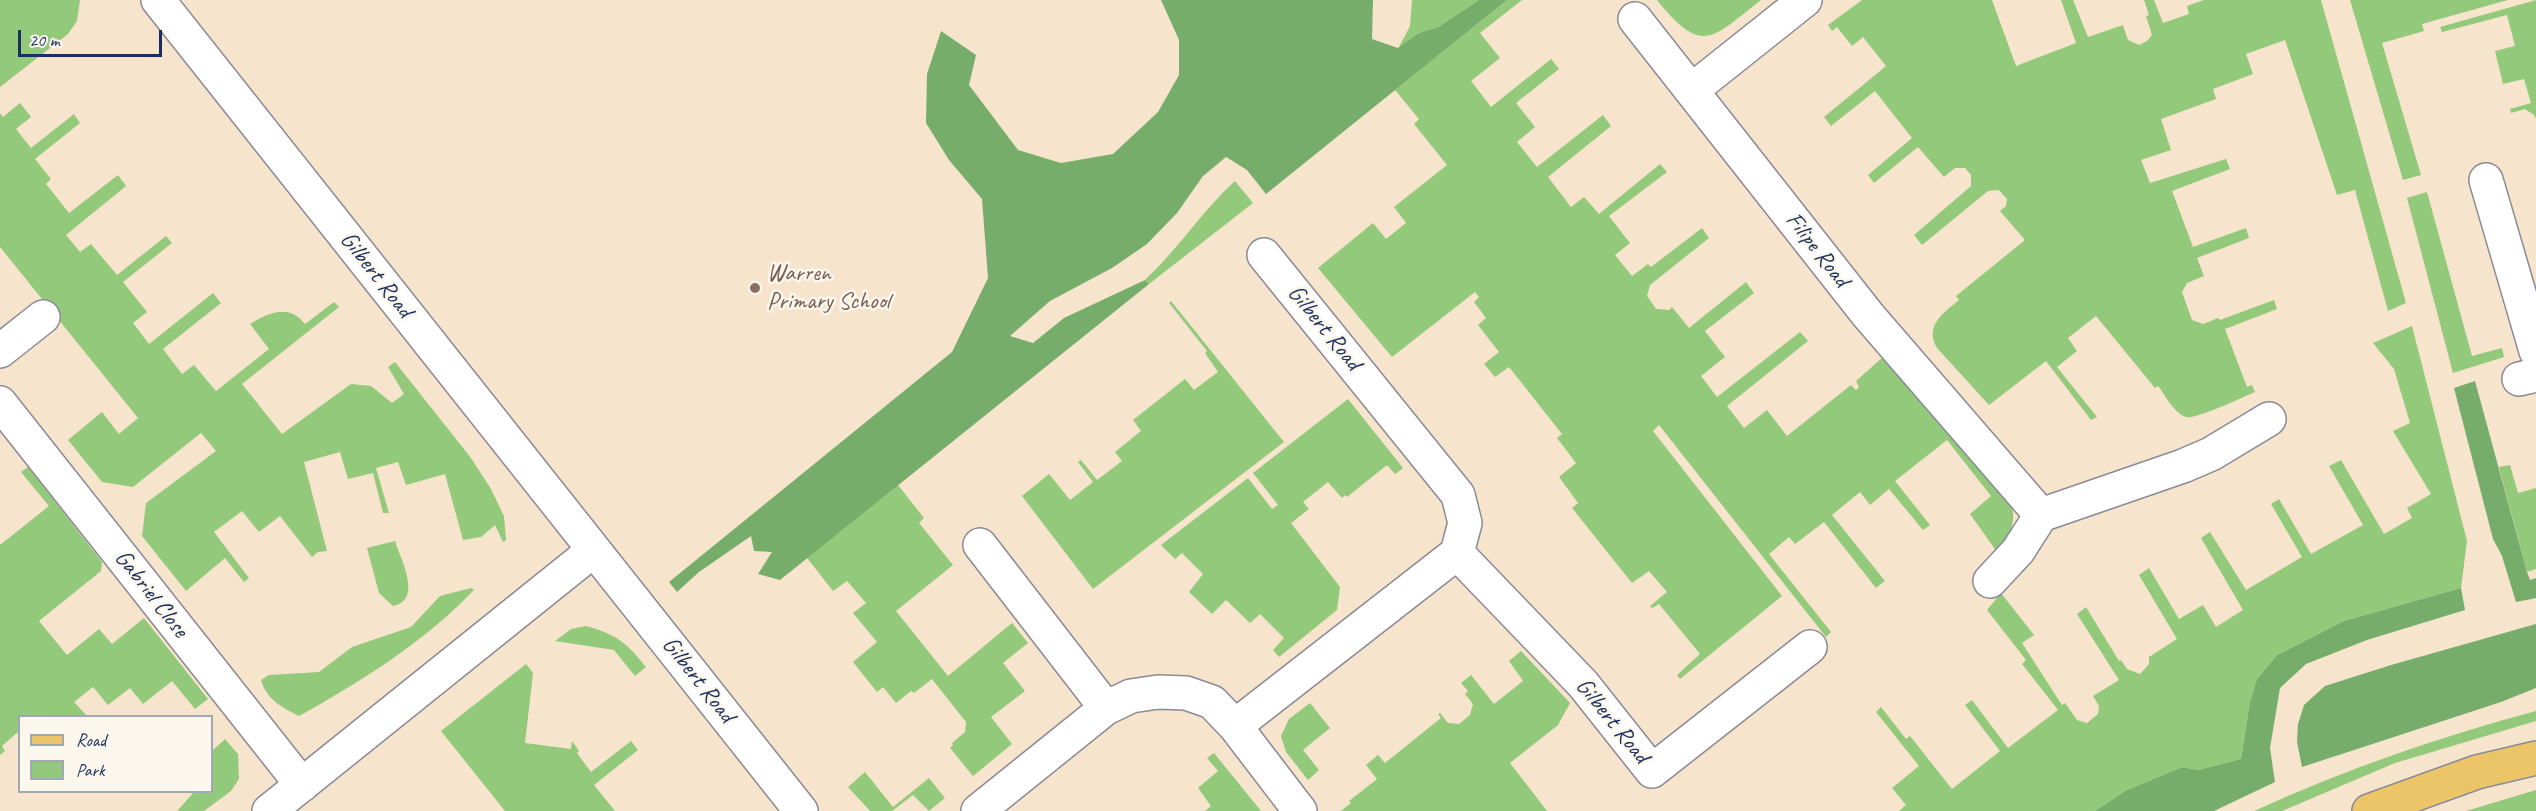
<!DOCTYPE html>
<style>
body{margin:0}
#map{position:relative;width:2536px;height:811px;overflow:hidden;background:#f7e4cd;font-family:Caveat,sans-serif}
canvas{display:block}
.legend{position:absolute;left:18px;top:715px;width:195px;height:78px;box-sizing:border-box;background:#fbf7ec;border:2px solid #a1a7b3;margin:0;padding:8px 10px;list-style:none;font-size:18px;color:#1b2f5e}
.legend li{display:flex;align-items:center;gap:12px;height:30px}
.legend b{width:30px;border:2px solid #a1a7b3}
.scale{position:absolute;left:18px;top:30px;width:144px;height:27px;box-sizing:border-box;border:3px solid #1b2f5e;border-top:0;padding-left:8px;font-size:18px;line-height:21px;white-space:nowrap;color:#1b2f5e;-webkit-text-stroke:4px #fbf7ec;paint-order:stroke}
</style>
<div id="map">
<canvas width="2536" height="811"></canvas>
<ul class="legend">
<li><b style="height:8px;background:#edc569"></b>Road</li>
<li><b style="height:16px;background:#93c97a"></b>Park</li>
</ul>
<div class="scale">20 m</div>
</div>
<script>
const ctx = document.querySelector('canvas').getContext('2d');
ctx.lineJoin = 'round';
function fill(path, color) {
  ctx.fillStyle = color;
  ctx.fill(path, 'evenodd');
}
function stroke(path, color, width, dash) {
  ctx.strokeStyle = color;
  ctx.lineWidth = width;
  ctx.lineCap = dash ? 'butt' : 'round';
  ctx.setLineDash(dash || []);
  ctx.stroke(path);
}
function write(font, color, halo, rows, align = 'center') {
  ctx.font = font + ' Caveat,sans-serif';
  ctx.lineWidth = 5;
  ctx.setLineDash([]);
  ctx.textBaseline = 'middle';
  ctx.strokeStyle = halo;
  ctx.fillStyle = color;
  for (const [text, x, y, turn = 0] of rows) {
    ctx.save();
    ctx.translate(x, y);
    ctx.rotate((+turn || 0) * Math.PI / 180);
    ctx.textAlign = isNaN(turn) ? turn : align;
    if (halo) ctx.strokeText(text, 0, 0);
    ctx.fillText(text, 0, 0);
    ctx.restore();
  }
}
const green = new Path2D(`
 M0,0H80L77,21L68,34L0,87Z
 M1412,0H1479L1438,27L1419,33L1398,49L1410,26Z
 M1507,0H1522L1480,33L1500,58L1471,81L1491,107L1551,59L1559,69L1516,103L1535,127L1517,142L1537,167L1603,115L1611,126L1548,177L1571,207L1584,197L1599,214L1660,164L1667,172L1609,216L1630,243L1615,255L1632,276L1648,264L1651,267L1702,228L1709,238L1650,285L1647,296L1656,309L1669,310L1672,307L1689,328L1746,282L1754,293L1705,331L1725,357L1701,376L1717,397L1800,332L1808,341L1727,406L1744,428L1767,410L1787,436L1851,385L1856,390L1859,387L1856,381L1884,356L2011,502C2017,523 2010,536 1997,552L1970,514L1991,496L1947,440L1895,481L1930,525L1923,530L1889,489L1870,505L1860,492L1832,515L1885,581L1876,588L1824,522L1795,544L1789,537L1769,554L1831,632L1826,637L1659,425L1653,431L1782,596L1680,679L1677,675L1700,654L1659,604L1652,608L1650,606L1667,592L1649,571L1632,583L1572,508L1578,503L1559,477L1576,463L1557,438L1562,434L1509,367L1495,377L1484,364L1499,352L1478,325L1486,318L1474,302L1479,297L1475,292L1392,357L1318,268L1373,223L1386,239L1406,223L1394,207L1447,165L1414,124L1419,119L1395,90Z
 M1657,0H1761C1712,38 1703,57 1657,0Z
 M1862,0H1992L2016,66L2076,43L2061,0H2073L2088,37L2123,25L2128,40L2139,45L2147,41L2152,35L2146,16L2149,15L2144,0H2154L2163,23L2189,14L2187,6L2204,0H2321L2406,303L2388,311L2355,190L2337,195L2285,40L2246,54L2253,74L2213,89L2216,99L2161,119L2171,150L2141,160L2150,183L2226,159L2230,169L2172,191L2193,247L2246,228L2249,238L2197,258L2204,276L2187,283L2182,292L2192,320L2203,324L2218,318L2220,320L2274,300L2277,309L2225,329L2247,387L2252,385L2255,392C2243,397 2197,419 2187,417C2175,415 2165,395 2158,386L2155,388L2096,316L2068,338L2077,351L2057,367L2097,417L2091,420L2046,361L1989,405L1937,348C1924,326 1943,313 1959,300L1956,296L2025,240L2000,211L2006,206L2007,199L1999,190L1988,191L1922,245L1914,235L1971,186V175L1965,168H1955L1944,177L1918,147L1874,183L1868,175L1912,138L1875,91L1831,126L1824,117L1886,66L1863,37L1852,46L1837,27L1832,31L1828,25Z
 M2350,0H2508L2422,24L2424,31L2382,43L2421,175L2403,180Z
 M2536,0V119L2534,115L2525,109L2511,113L2510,109L2531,103L2524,79L2503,84L2495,51L2515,46L2507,15L2442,32L2440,27Z
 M20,103L31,117L16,129L31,148L74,114L80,123L35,159L51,179L46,184L69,213L118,175L126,186L66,235L80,252L91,244L117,275L166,236L172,243L123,282L147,312L133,323L149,344L213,293L221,303L163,349L182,374L194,365L216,391L269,349L250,324C268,313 289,303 305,324L334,302L339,307L242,384L282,434L351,384L371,386L392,403L404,394L388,367L395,362L471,458L491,489L504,516L506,540L503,542L495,525L481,537L463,540L445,474L406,485L398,462L376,468L389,513H383L373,473L348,479L340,452L304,462L327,551L318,552L312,557L280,516L259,532L242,511L214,532L249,578L244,582L225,558L186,591L142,536L146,503L216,451L201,433L133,487L102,482L68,440L102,412L119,434L138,418L0,247V113L3,117Z
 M1235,181L1253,203L1149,284L1145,280C1178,249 1202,211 1235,181Z
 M2427,192L2472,356L2502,348L2504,357L2453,373L2407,198Z
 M1171,301L1284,442L1093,589L1022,496L1049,474L1070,500L1093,482L1078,462L1081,460L1097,480L1122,461L1115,452L1141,431L1133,420L1185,379L1194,390L1218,372L1205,353L1207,351L1169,303Z
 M2412,326L2467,541L2461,588L2344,621L2277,655L2257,679L2250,702L2241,759L2198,770L2182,767L2125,791L2095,811H1899L1906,805L1892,788L1919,766L1876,712L1881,707L1906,739L1910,736L1952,789L2000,751L1965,705L1972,700L2008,748L2058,710L2022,664L2026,660L1987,610L2001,593L2034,635L2022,643L2062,705L2065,703L2077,720L2087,723L2098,714L2099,706L2093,696L2119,680L2077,614L2086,607L2119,661L2121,660L2127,669L2140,674L2149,664V657L2177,639L2139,575L2149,568L2179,619L2203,605L2216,627L2243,610L2201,538L2210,532L2246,590L2302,557L2271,504L2279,499L2311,554L2363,525L2329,466L2341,460L2384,534L2412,518L2407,508L2431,494L2393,431L2410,423L2394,369L2373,343Z
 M1348,399L1403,468L1395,474L1387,465L1347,497L1345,495L1342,498L1328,482L1303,502L1309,509L1291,523L1340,587L1337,610L1279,657L1273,650L1284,638L1260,614L1250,623L1226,600L1212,614L1189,592L1203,574L1182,553L1175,559L1161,545L1248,478L1272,509L1278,505L1253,473Z
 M2510,465L2518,493L2536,488V569L2527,572L2499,467Z
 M28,467L102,562L101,571L39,621L67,655L99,629L112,644L144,618L208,699L195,709L172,681L143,704L130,688L108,705L93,687L74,702L87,716H20L19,731L2,746L5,751L0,755V545L49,506L21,472Z
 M898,485L924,518L919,523L953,565L896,611L948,676L1012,623L1028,643L1003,663L1025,691L991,717L1012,744L973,776L950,748L953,745L952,743L965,732L966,722L932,679L914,693L911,691L896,703L883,687L877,692L853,662L877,642L853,613L866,603L847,581L833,591L807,558Z
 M395,541C401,560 423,600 393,606L379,593L367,548Z
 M471,588L474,590C424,642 362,681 299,716C283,708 266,699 261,680L269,675L319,672L352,647L411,627L440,596Z
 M586,626C616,634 627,643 646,667L635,676L614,650L555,641L571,629Z
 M1521,651L1570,703L1558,725L1510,763L1547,811H1341L1351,803L1349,801L1377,779L1366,765L1378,755L1385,763L1441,718L1438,714L1440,713L1448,723L1459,724L1470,715L1473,704L1465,694L1468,691L1461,683L1471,675L1494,704L1523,681L1509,661Z
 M526,664L533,673L525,743L571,749L572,741L579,751L577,753L591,772L631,741L638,750L594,785L615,811H505L441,731Z
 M1310,703L1330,728L1303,750L1319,770L1308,780L1286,752L1281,736L1289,719Z
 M2536,711V721L2395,763L2282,811H2254C2346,769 2439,737 2536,711Z
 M225,739L238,754L239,779L231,791L204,811H177L194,792H212V751Z
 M1214,753L1261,811H1205L1211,806L1198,788L1218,771L1207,758Z
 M865,772L893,807L929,778L945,798L929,811L913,795L892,811H870L848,787Z
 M2536,790V811H2466Z`);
const forest = new Path2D(`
 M1161,0H1373L1372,39L1398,48L1419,33L1438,27L1479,0H1507L1266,194L1247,170L1226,157L1203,176L1177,213L1147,244L1112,268L1050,301L1010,336L1033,343L1064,318L1145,280L1149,284L780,580L758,574L772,552L754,551L751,536L699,572L677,592L669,582L952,352L988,278L982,199L949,160L926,123L927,74L941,31L976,55L969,85L1018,150L1061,163L1113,154L1158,112L1179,75V40Z
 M2475,381L2527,572L2530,580L2536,578V598L2516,602L2502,556L2493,539L2454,388Z
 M2461,588L2465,610L2367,640L2306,664L2280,688L2270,748L2275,782L2214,811H2095L2125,791L2182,767L2198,770L2241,759L2250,702L2257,679L2277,655L2344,621Z
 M2536,624V688L2501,702L2302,767L2297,742L2298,724L2304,705L2325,686L2391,665Z`);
const minor = new Path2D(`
 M158,0L801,811
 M1635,19L1868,315L2041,515
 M1692,90L1805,0
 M2486,180L2536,351
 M0,351L43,317
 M2519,379L2536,375
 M0,403L302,785
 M980,545L1106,708
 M1457,553L1583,684L1652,771L1810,647
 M1990,581L2018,551L2041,515L2183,466L2211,454L2269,419
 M1235,726L1457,553L1465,523L1458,495L1264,255
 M269,811L594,550
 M978,811L1106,708L1131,696L1158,692L1186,693L1212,702L1235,726L1300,811`);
const major = new Path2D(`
 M2369,811L2477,772L2536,758`);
const markers = [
 [755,288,6,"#8d6e63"]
];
const streetNames = [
 ["Filipe Road",1817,250,52],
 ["Gilbert Road",376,275,52],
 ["Gilbert Road",1324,328,51],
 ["Gabriel Close",151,594,52],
 ["Gilbert Road",698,680,52],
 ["Gilbert Road",1612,721,51]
];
const educationNames = [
 ["Warren",767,274],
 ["Primary School",767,302]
];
fill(green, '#93c97a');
fill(forest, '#76ad6a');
stroke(minor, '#898a96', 36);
stroke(major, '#898a96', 36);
stroke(minor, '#fff', 33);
stroke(major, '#edc569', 33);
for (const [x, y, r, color] of markers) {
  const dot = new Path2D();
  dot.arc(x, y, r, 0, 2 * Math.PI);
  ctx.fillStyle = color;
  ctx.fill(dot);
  stroke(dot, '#fbf7ec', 2);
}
write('24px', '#1b2f5e', '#fbf7ec', streetNames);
write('24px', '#785e54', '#fbf7ec', educationNames, 'left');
</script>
